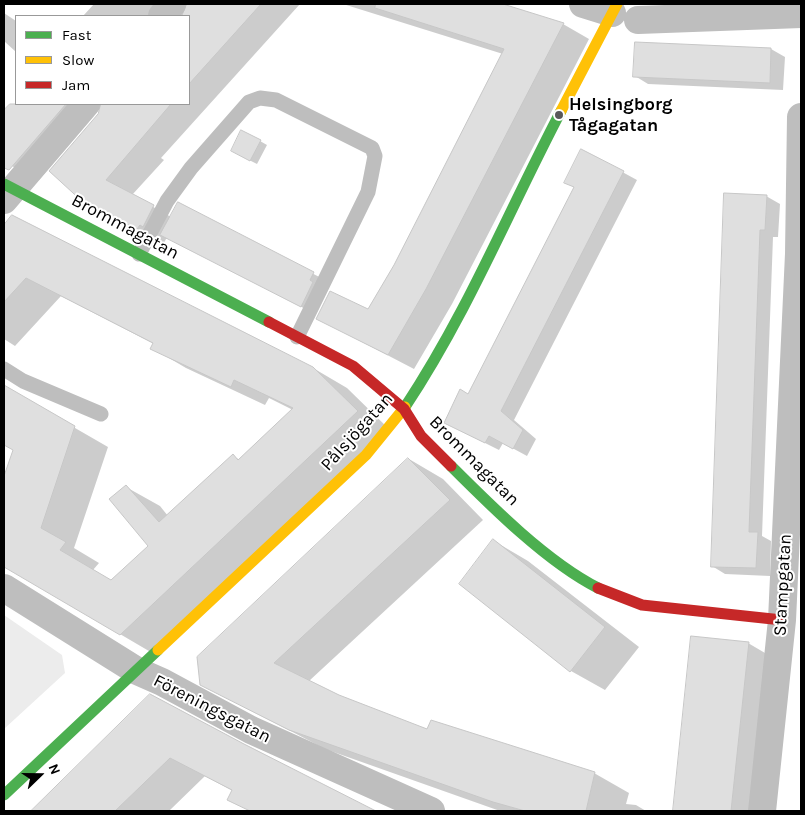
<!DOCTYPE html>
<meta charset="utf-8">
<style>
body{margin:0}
#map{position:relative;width:805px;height:815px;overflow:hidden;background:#fff;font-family:Karla,sans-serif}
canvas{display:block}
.frame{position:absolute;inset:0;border:5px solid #000;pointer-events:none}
.legend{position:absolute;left:15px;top:15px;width:175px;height:90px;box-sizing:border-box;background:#fff;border:1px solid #999;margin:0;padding:6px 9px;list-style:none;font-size:15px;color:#000}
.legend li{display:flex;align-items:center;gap:10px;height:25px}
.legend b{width:25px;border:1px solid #999}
.north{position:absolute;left:15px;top:750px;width:50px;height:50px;-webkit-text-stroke:4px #fff;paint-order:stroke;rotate:68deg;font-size:14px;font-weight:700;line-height:20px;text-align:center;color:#000}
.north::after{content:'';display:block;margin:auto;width:18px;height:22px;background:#000;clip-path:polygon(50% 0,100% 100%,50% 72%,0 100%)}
</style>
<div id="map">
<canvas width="805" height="815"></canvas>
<div class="frame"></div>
<ul class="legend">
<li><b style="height:6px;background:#4caf50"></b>Fast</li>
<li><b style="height:6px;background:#ffc107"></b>Slow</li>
<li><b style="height:6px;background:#c62828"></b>Jam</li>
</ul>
<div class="north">N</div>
</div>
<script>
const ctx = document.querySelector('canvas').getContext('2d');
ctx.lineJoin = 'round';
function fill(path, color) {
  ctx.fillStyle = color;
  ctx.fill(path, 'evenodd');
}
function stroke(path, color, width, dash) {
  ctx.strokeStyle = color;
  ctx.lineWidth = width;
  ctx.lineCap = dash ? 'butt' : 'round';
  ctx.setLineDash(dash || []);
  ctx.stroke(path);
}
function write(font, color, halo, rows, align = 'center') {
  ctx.font = font + ' Karla,sans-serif';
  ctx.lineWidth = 4;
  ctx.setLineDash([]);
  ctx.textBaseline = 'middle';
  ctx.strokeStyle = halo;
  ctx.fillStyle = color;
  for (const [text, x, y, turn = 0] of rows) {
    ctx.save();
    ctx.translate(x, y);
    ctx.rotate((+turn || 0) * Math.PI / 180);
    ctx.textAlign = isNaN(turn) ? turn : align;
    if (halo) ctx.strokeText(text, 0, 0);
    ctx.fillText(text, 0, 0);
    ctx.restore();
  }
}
const green = new Path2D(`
 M4,615L62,655L65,673L4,729Z`);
const shadow = new Path2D(`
 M94,4H300L161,158L164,160L132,195L171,217L179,204L327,281L315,314L170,239H166L164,243L86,203L102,106L39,180L4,162V108L30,120L27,104H189V16H83Z
 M343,4H499L563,24L589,39L452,304L414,369L318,319L368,311L396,266L503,54Z
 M4,13L16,21V52L4,41Z
 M771,49L785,57L783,90L648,84L635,76Z
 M260,141L267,145L257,164L239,155Z
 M582,150L637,180L514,420L536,439L527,456L503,443L499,450L459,430L469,395L575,187Z
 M725,195L766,196L780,204L778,237H773L762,536L771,541L770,576L725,574L712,566Z
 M13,216L313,368L347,388L391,431L154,654L4,566V480L14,449L4,443V387L108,447L74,548L99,563L93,570L111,581L150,546L126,487L160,506L168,516L233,456L240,460L293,410L269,398L265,405L186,368L152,348L154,344L61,296L15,346L4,339V226Z
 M409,459L443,479L483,520L309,681L338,696L428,731L594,773L629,793L626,804L636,805L646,811H500L325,749L201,684Z
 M494,541L528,561L639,647L605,690L571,671L460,584Z
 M692,637L748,643L782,663L767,811H674Z
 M150,696L374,811H250L229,799L233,791L205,776L169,811H32Z`);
const building = new Path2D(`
 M187,4H261L189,84V16H182Z
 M376,4H503L564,23L426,289L388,355L316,319L330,291L368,309L394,265L504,49L375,8Z
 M635,42L771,48L770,83L633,77Z
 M10,104H66L9,170L4,168V110Z
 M101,104H171L106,180L154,205L143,227L140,225L137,229L85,204L49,171L98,114Z
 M241,130L261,140L250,161L231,151Z
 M581,149L624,171L501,411L523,430L513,449L489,436L485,443L444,423L460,389L468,394L574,187L564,183Z
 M724,193L767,195L765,230H760L749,532H758L756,568L711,567Z
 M178,202L314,272L310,280L313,282L301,307L160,235Z
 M12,215L313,367L358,411L120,635L4,567V476L13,450L4,445V385L75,426L41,528L66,542L60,550L111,580L148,546L109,499L126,485L159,522L233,454L238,460L293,408L234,380L231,387L150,349L153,343L26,278L4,302V225Z
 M408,458L450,500L274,663L339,695L427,729L431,720L595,772L586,811H525L493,802L289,730L200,685L197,657Z
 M493,539L605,627L570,672L459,584Z
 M691,636L749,642L731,811H673Z
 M150,694L244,744L376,811H250L227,800L232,790L170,758L115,811H31Z`);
const lane = new Path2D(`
 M139,254L167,201L191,168L249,102L260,98L276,100L372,148L375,156L368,192L297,337
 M4,369L23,381L101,414`);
const street = new Path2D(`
 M583,4L612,13
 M162,16L172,4
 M638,20L801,14
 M4,200L86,104
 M4,588L137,671L162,682L251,730L431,811
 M762,811L782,620L799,254L801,117`);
const fast = new Path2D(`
 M4,184L269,322
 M405,407C468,312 509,210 561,111
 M451,466C492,507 547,562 598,588
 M4,795L158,650`);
const slow = new Path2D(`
 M561,111L617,4
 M158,650L366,455L405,407`);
const jam = new Path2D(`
 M269,322L353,366L404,409L421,436L451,466
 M598,588L642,605L782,620`);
const markers = [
 [559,115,5,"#595959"]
];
const poiNames = [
 ["Helsingborg",569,105],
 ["Tågagatan",569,126]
];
const streetNames = [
 ["Brommagatan",125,227,28],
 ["Pålsjögatan",357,432,-48],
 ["Brommagatan",474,461,45],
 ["Stampgatan",783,585,-87],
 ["Föreningsgatan",212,709,27]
];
fill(green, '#ececec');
fill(shadow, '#0003');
fill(building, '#dfdfdf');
stroke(building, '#c7c7c7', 1);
stroke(lane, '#bebebe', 15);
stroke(street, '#bebebe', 28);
stroke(fast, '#4caf50', 11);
stroke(slow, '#ffc107', 11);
stroke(jam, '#c62828', 11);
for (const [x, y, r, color] of markers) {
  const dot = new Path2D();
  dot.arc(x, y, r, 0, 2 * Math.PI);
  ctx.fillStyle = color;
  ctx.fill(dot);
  stroke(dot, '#fff', 2);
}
write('bold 18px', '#000', '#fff', poiNames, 'left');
write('18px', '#000', '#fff', streetNames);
</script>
